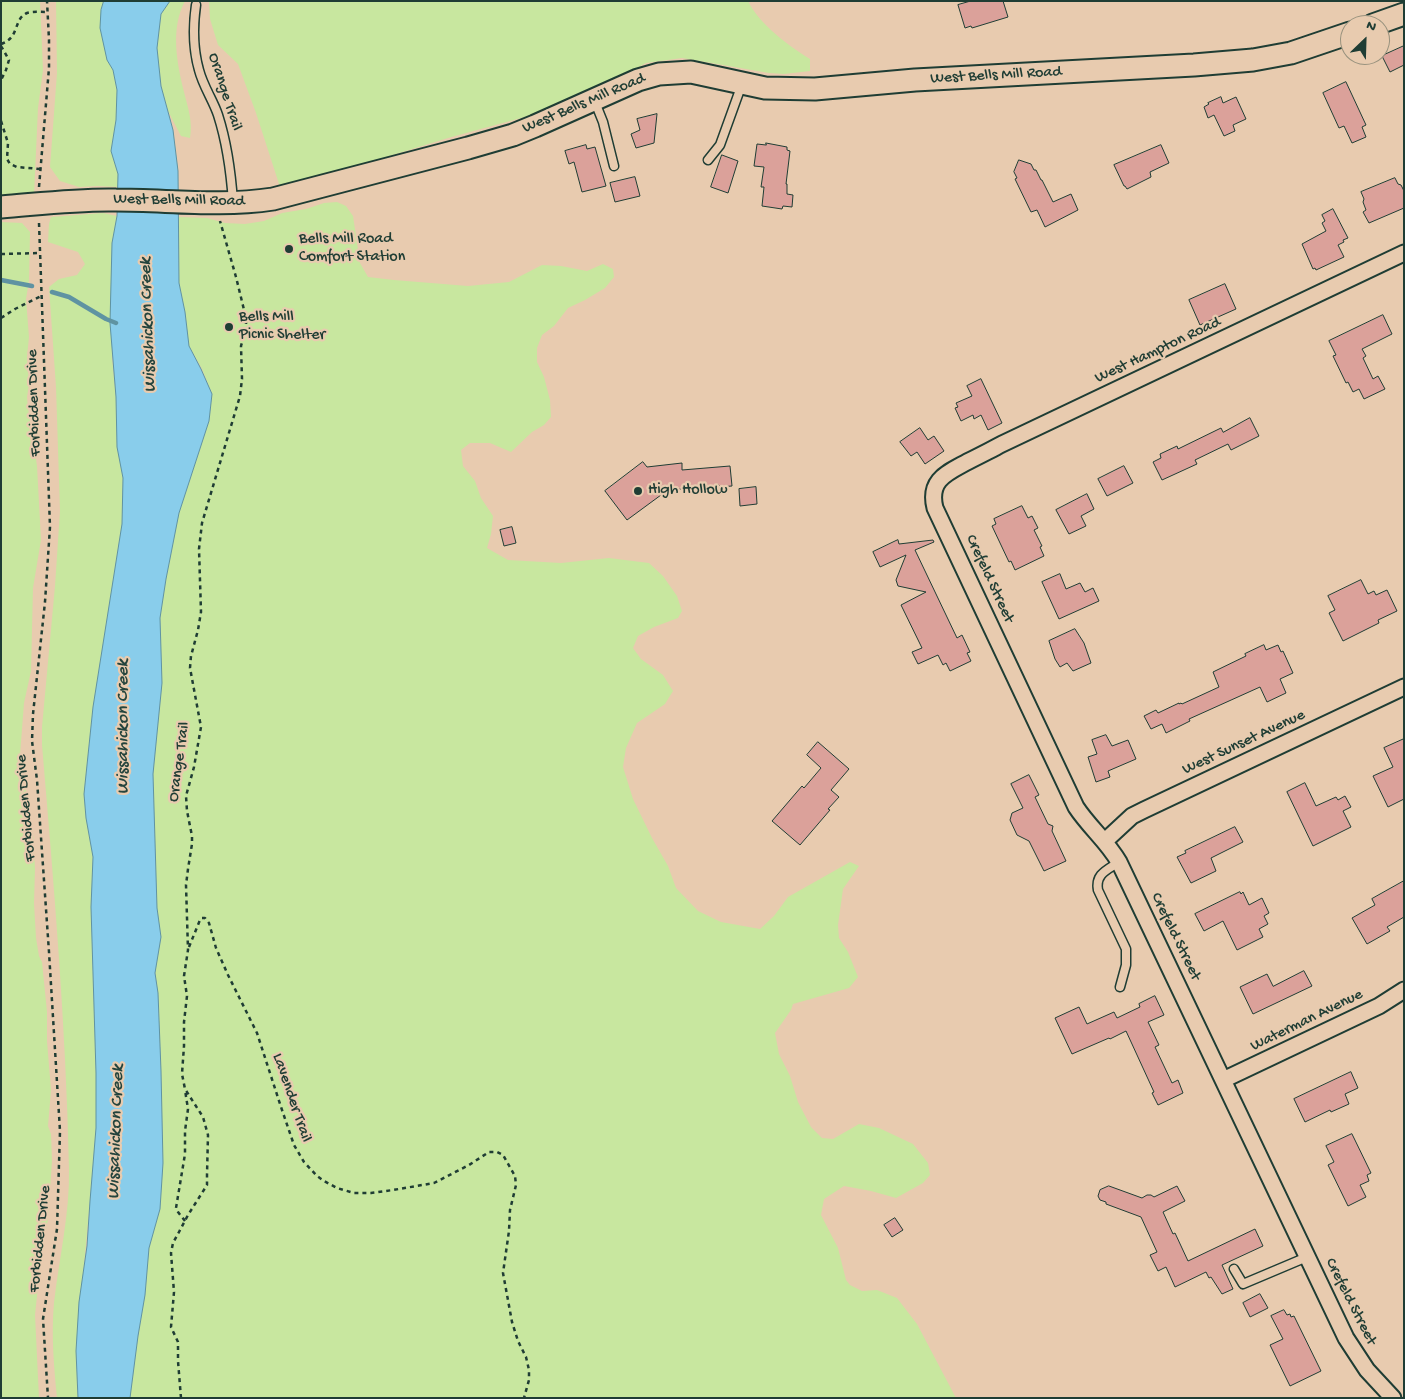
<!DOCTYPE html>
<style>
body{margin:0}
#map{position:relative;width:1405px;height:1399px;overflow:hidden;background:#e8cbaf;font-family:"Gochi Hand",sans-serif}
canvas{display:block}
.frame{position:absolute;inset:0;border:2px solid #1f3d34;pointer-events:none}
.north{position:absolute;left:1340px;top:15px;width:50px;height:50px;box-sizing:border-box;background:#e8cbaf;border:1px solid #98927e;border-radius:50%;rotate:24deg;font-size:14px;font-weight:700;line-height:20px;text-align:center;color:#1f3d34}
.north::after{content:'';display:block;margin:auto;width:18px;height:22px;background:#1f3d34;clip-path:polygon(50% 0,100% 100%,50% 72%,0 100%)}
</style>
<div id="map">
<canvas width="1405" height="1399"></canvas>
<div class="frame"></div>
<div class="north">N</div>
</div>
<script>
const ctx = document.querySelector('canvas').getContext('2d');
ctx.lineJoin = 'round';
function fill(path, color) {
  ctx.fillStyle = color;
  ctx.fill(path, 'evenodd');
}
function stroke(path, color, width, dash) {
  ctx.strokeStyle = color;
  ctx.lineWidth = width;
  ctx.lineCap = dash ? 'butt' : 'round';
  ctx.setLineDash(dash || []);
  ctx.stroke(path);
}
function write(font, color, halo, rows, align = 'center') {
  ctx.font = font + ' "Gochi Hand",sans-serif';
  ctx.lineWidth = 4.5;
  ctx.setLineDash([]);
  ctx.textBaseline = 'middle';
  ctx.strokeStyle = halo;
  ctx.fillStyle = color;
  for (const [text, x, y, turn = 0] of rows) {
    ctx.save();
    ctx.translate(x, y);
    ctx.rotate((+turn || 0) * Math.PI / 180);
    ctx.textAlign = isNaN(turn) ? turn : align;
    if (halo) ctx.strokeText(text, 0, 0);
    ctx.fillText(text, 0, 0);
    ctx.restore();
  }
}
const green = new Path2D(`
 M1,1H40L43,70L38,108L34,195L1,199Z
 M56,1H104L101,10L107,60L113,70L117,90L116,120L111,151L118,173V187L97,186L79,187L60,181L50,167L57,73Z
 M170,1H185C170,29 177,63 184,92C188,108 193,122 190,138L181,136L168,111L161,86L157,48L161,14Z
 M209,1H748C759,24 789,46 810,59V71L784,74L769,73L682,58L646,63L593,92L543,112L448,138L328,175L280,187L256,113L238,64L218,45L210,19Z
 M337,202L346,206L353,216L360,263L368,277L394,280L468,286L509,282L542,265L561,266L587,271L603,264L613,269L614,277L605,288L585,300L568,308L554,326L542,335L537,348V362L544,377L550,400L551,417L544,425L532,432L511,452L490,443H470L461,450L463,466L475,481L481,498L493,516L491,534L487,548L508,560L561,563L609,558L649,563L663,576L677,596L682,611L678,618L654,627L638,636L633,648L641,659L663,675L673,691L665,704L637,723L626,748L623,767L633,799L652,838L668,866L676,888L698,911L721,922L760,929L774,916L788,897L850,862L859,866L843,889L838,925L839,938L848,952L858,977L849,988L793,1004L791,1010L775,1033L779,1054L790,1076L798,1102L811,1127L822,1138L833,1139L859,1124L879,1128L913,1144L928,1163L930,1175L923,1183L896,1198L871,1191L844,1186L824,1199L821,1215L838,1248L846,1280L850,1285L862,1291L877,1290L897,1298L917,1324L956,1398H130L138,1336L145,1295L149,1248L160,1209L163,1163L161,1071L158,993L155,972L161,937L157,908L153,774L162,683L160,618L166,579L179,513L209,421L212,394L202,369L189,346L185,312L179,283V217L207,218L225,223L245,224L264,221L282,213L306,209L324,203Z
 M103,213L117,216L112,243V357L116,397L117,447L123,478L122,524L93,707L84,794L86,818L93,857L91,907L96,1073V1128L90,1201L76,1351L78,1398H57C54,1367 51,1334 54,1303C59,1258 70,1214 69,1168C66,1027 54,886 42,745V727L55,586L60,511L56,387L49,287L59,279L77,275L85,264L78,252L48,242L49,224L51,217Z
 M1,222L22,223L30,232L29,281L26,299L29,337L27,357L28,371L30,379L27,397L28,408L37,466L41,540L33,588L31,671L24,703L20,755V766L30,807L33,831L35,869L34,903L36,938L39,956L42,962L47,1012V1041L51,1090L48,1126L51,1134L52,1161L48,1219L41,1257L35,1315L39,1398H1Z`);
const water = new Path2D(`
 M104,1H170L161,14L157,48L161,86L173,130L178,171L179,283L185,312L189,346L201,369L212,394L209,421L179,513L166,579L160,618L162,683L153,774L157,908L161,937L155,973L158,993L161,1071L163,1163L160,1209L149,1248L145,1295L138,1336L130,1398H78L76,1351L79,1302L87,1246L90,1201L96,1128V1073L91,907L93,857L86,818L84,794L93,707L122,524L123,478L117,447L116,397L110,323L112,243L117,216L118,174L111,151L116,120L117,90L113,70L107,60L100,28L101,10Z`);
const stream = new Path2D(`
 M1,280L32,286
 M52,292L69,297L106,319L116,323`);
const building = new Path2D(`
 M971,1H1003L1008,17L972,28L971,26L965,28L958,5Z
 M1404,46V65L1390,72L1382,56Z
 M1346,82L1366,125L1362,127L1366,137L1352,143L1344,126L1339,128L1323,93Z
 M1221,97L1223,103L1236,97L1246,119L1233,125L1235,131L1224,136L1214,115L1208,118L1204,107L1209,104L1208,103Z
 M657,114L654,143L636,148L631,134L640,130L637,119Z
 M766,143L787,147V150L790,151L786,184H787V194L793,195L792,207L783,206L782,209L762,206L764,187H761L764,167L754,166L757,144L766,145Z
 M586,145L587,149L595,147L606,186L582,192L574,162L569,164L565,151Z
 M1161,145L1169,163L1150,172L1151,177L1127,189L1125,186H1124L1114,165Z
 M722,155L738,161L728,193L711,187Z
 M1019,160L1031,164L1034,170H1036L1041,180H1042L1053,202L1071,194L1078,210L1045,227L1037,210L1031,212L1015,179L1017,178L1014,172Z
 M635,177L640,196L615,202L610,183Z
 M1395,178L1398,184L1401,185L1404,191V208L1369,223L1363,212L1366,210L1363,202L1364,199L1361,192Z
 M1333,209L1348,238L1343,240L1344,242L1338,245L1344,257L1316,270L1315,268L1313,269L1302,244L1326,231L1322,223L1325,221L1322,215Z
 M1225,284L1236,309L1200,325L1189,300Z
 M1383,315L1392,334L1362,349L1366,356L1363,358L1373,379L1378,376L1385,389L1364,399L1359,389L1353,392L1348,382L1346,383L1333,356L1336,355L1329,341Z
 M981,379L1002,423L988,430L981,415L974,419L973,415L961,421L955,408L958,407L956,403L972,396L967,386Z
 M1250,418L1259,436L1231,450L1228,444L1195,460L1197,464L1162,480L1153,462L1161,458L1160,454L1177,446L1178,449L1221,428L1223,432Z
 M920,428L928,440L934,436L944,451L925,464L917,452L911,456L900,442Z
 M643,462L647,467L682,463V470L730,466L732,486L719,487V485L671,490L668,498L661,495L627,520L605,491Z
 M1124,466L1133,483L1107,496L1098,479Z
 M756,487L757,504L740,506L739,489Z
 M1087,494L1094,509L1081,516L1086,526L1069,534L1056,510Z
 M1022,506L1028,518L1032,516L1038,528L1034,530L1042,546L1040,547L1044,556L1015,570L1011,561L1009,562L992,526L996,524L994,519Z
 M512,527L516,543L504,546L500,530Z
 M898,540L899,544L933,540L934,542L915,550L957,638L962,635L970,652L967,653L971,661L950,671L946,663L943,665L938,655L918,664L912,652L922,648L901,605L926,592L898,586L896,580L906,555L880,567L873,552Z
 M1060,574L1066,589L1080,583L1085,592L1093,588L1099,601L1059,619L1042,582Z
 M1361,580L1368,594L1374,591L1376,595L1387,590L1397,611L1378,620L1379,623L1343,641L1329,613L1335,610L1328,596Z
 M1075,629L1084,643L1091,663L1073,671L1067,663L1060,667L1055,659L1049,641Z
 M1264,645L1266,650L1278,645L1281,652L1283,651L1293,673L1280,679L1286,693L1267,702L1260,687L1189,719L1190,721L1166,733L1162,724L1151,729L1144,716L1156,710L1158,713L1179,703V704L1181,703L1182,704L1219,687L1213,672L1246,656L1245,654Z
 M1106,735L1112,746L1128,740L1136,759L1108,771L1110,777L1096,782L1088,757L1097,754L1092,740Z
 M1404,739V799L1388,807L1373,776L1393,767L1384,748Z
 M818,742L849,769L831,790L839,797L828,809L830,810L800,845L772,821L802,786L804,788L821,768L807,755Z
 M1029,775L1039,795L1035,797L1048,824L1053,826L1052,831L1066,861L1044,871L1029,841L1017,835L1010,820L1012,813L1023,808L1011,784Z
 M1305,783L1316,806L1336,797L1338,800L1345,796L1351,807L1343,811L1351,827L1313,846L1287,792Z
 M1235,827L1243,842L1211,858L1216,871L1191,883L1177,857L1186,853L1185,851Z
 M1404,881V917L1387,927L1390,931L1367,944L1352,918L1375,905L1372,899Z
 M1240,892L1241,894L1243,892L1249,905L1262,898L1269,913L1264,916L1268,924L1259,929L1263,937L1237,950L1223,921L1204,931L1195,914Z
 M1304,971L1312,986L1253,1014L1240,987L1267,974L1273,986Z
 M1155,996L1164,1015L1148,1022L1159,1045L1155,1047L1172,1083L1178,1080L1183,1093L1158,1105L1152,1093L1154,1092L1126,1031L1110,1039L1109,1038L1072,1054L1055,1018L1079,1007L1087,1024L1114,1012L1117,1018L1140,1007L1139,1004Z
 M1351,1072L1358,1088L1345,1094L1349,1104L1331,1112L1330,1110L1305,1122L1294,1099Z
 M1352,1134L1371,1173L1367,1175L1369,1181L1360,1185L1366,1197L1348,1206L1328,1165L1334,1162L1326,1146Z
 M1109,1186L1142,1198L1147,1195H1151L1154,1197L1177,1186L1185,1201L1163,1212L1173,1234L1175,1233L1188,1261L1255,1229L1263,1246L1222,1265L1233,1289L1222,1294L1211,1277L1209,1278L1206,1272L1175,1287L1166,1267L1158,1271L1150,1255L1157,1252L1141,1217L1106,1204V1202L1100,1200L1098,1196L1100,1190Z
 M895,1218L903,1230L892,1237L884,1225Z
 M1260,1294L1268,1308L1250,1317L1243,1303Z
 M1284,1310L1287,1315L1290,1314L1291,1317L1294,1316L1321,1371L1290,1386L1270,1345L1283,1339L1271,1316Z`);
const path = new Path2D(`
 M1,44C20,38 13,19 27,13C33,11 41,12 48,12
 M1,46L9,60L6,70L1,80
 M1,121L8,143L7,159L10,164L17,167L40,169
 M39,187L49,68V40L47,1
 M39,223L50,527L45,602L33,714L32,741L37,780L49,952L60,1131L57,1229L43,1319L48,1398
 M1,254L40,253
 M1,318L15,309L41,296
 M189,947L200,920L202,918H205L209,923L216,948L228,975L257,1033L281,1107L294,1145L304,1162L317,1176L324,1181L337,1188L354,1193H371L393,1190L434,1183L469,1165L489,1152H497L503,1155L515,1176L516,1185L510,1210L509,1231L503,1273L512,1322L518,1341L526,1357L529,1370V1380L524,1398
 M185,1221L178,1212L176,1208L185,1154V1131L188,1109L185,1090
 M181,1398L178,1361V1342L171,1327L174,1292L171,1253L173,1243L179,1232L188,1215L207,1185V1175L208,1135L203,1117L185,1089L182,1074L184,1046V1022L187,996L184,976L188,950L186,885L188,869L192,844V836L187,811L186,796L194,767L201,727L190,668L191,656L198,630L201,612L199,549L202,523L240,396L242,379L241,346L246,328V318L236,277L220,221`);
const lane = new Path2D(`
 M196,5C193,26 193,49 199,70C203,86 213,100 218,115C227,143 231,173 233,202
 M595,102L603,122L614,166
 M708,160L720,145L742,84
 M1119,862C1107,870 1095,874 1098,890L1126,949V965L1120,987
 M1234,1269L1243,1284L1307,1257`);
const street = new Path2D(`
 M1105,841L1132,816L1144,810L1404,687
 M1223,1080L1360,1015L1379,1006L1404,990
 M1393,1398L1367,1370L1346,1338L1119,862C1107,841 1089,827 1076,807L935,508C928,480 947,473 967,462C979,456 991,450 1002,444L1404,253`);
const secondary = new Path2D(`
 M1373,25L1404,14
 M1,207C39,204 78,199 116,200C168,200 220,207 273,199L468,148L513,135L535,126L638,80L659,74L691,72L765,88L815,89L915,80L1194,65L1253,60L1291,53L1350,33`);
const markers = [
 [289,249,5,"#1f3d34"],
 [229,327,5,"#1f3d34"],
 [638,491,5,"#1f3d34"]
];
const streetNames = [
 ["West Bells Mill Road",996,76,-3],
 ["Orange Trail",224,92,72],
 ["West Bells Mill Road",584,104,-23],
 ["West Bells Mill Road",179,201,1],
 ["West Hampton Road",1158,351,-25],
 ["Forbidden Drive",35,403,-92],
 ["Crefeld Street",989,579,65],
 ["West Sunset Avenue",1244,743,-25],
 ["Orange Trail",180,762,-82],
 ["Forbidden Drive",27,808,-95],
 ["Crefeld Street",1175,937,64],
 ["Waterman Avenue",1307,1021,-26],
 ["Lavender Trail",291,1098,71],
 ["Forbidden Drive",41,1239,-84],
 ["Crefeld Street",1350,1302,63]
];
const poiNames = [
 ["Bells Mill Road",299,240],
 ["Comfort Station",299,258],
 ["Bells Mill",239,318],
 ["Picnic Shelter",239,336],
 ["High Hollow",648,491]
];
const waterNames = [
 ["Wissahickon Creek",149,325,-92],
 ["Wissahickon Creek",124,727,-90],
 ["Wissahickon Creek",117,1132,-88]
];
fill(green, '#c8e79f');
fill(water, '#89cdeb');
stroke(water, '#5f93a2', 1);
stroke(stream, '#5f93a2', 4.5);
fill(building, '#dba19a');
stroke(building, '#1f3d34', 1);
stroke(lane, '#1f3d34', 11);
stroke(street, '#1f3d34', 19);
stroke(secondary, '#1f3d34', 25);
stroke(path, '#1f3d34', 2.5, [4, 4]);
stroke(lane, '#e8cbaf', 8);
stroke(street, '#e8cbaf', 15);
stroke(secondary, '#e8cbaf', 21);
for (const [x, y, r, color] of markers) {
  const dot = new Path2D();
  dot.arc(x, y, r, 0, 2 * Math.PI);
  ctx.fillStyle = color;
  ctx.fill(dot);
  stroke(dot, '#e8cbaf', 2);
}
write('16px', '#1f3d34', '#e8cbaf', streetNames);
write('16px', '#1f3d34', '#e8cbaf', poiNames, 'left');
write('italic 18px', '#24443d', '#e8cbaf', waterNames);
</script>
